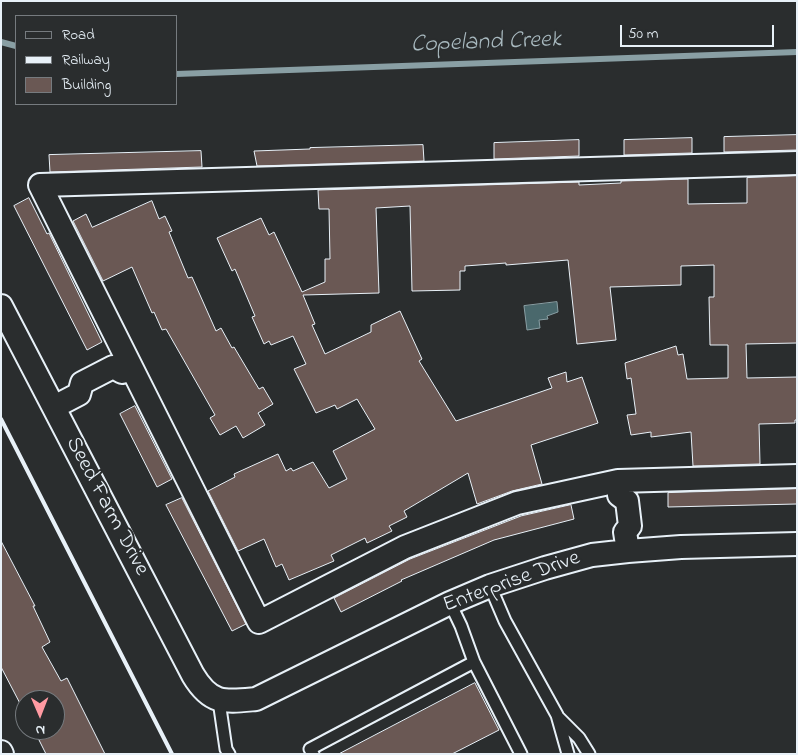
<!DOCTYPE html>
<style>
body{margin:0}
#map{position:relative;width:798px;height:755px;overflow:hidden;background:#2a2d2e;font-family:"Indie Flower",sans-serif}
canvas{display:block}
.frame{position:absolute;inset:0;border:2px solid #e8f1f8;pointer-events:none}
.legend{position:absolute;left:15px;top:15px;width:162px;height:90px;box-sizing:border-box;background:#2a2d2e;border:1px solid #767b7f;margin:0;padding:6px 9px;list-style:none;font-size:15px;color:#e8f1f8}
.legend li{display:flex;align-items:center;gap:10px;height:25px}
.legend b{width:25px;border:1px solid #767b7f}
.north{position:absolute;left:15px;top:690px;width:50px;height:50px;box-sizing:border-box;background:#2a2d2e;border:1px solid #767b7f;border-radius:50%;rotate:179deg;font-size:14px;font-weight:700;line-height:20px;text-align:center;color:#e8f1f8}
.north::after{content:'';display:block;margin:auto;width:18px;height:22px;background:#ff9aa2;clip-path:polygon(50% 0,100% 100%,50% 72%,0 100%)}
.scale{position:absolute;left:620px;top:25px;width:154px;height:22px;box-sizing:border-box;border:2px solid #e8f1f8;border-top:0;padding-left:6px;font-size:15px;line-height:18px;white-space:nowrap;color:#e8f1f8;-webkit-text-stroke:4px #2a2d2e;paint-order:stroke}
</style>
<div id="map">
<canvas width="798" height="755"></canvas>
<div class="frame"></div>
<ul class="legend">
<li><b style="height:6px;background:#2a2d2e"></b>Road</li>
<li><b style="height:6px;background:#e8f1f8"></b>Railway</li>
<li><b style="height:14px;background:#6a5854"></b>Building</li>
</ul>
<div class="north">N</div>
<div class="scale">50 m</div>
</div>
<script>
const ctx = document.querySelector('canvas').getContext('2d');
ctx.lineJoin = 'round';
function fill(path, color) {
  ctx.fillStyle = color;
  ctx.fill(path, 'evenodd');
}
function stroke(path, color, width, dash) {
  ctx.strokeStyle = color;
  ctx.lineWidth = width;
  ctx.lineCap = dash ? 'butt' : 'round';
  ctx.setLineDash(dash || []);
  ctx.stroke(path);
}
function write(font, color, halo, rows, align = 'center') {
  ctx.font = font + ' "Indie Flower",sans-serif';
  ctx.lineWidth = 4;
  ctx.setLineDash([]);
  ctx.textBaseline = 'middle';
  ctx.strokeStyle = halo;
  ctx.fillStyle = color;
  for (const [text, x, y, turn = 0] of rows) {
    ctx.save();
    ctx.translate(x, y);
    ctx.rotate((+turn || 0) * Math.PI / 180);
    ctx.textAlign = isNaN(turn) ? turn : align;
    if (halo) ctx.strokeText(text, 0, 0);
    ctx.fillText(text, 0, 0);
    ctx.restore();
  }
}
const water = new Path2D(`
 M557,302L558,312L547,316L548,319L539,320L540,328L527,330L524,306Z`);
const stream = new Path2D(`
 M1,42L16,46
 M176,74L797,52`);
const building = new Path2D(`
 M797,135V150L724,152V137Z
 M692,138V153L624,155V140Z
 M579,140V156L494,159V143Z
 M423,145L424,161L257,166L254,151L310,149V148Z
 M201,151L202,167L50,172L49,155Z
 M797,176V343L746,344L747,378L797,377V420H795V423L759,424L760,464L693,466L691,432L651,437V432L631,435L627,415L636,414L631,378L627,379L625,363L676,346L678,355L683,354L687,379L728,378V345H710L709,297H714V265L681,266V285L610,287L616,340L577,344L568,260L506,265V263L465,266V271H460V290L412,291L410,206L376,208L379,293L303,295L315,324L312,325L325,354L371,332V325L400,311L422,359L419,361L456,421L552,388L548,378L566,372L567,382L582,377L598,423L531,445L542,484L512,491L477,504L468,473L404,511L407,517L389,526L392,531L367,543L365,538L331,555L334,561L289,580L282,564L276,567L264,539L238,551L208,491L235,477L234,474L278,454L286,471L291,468L293,471L313,462L329,488L347,479L333,451L375,429L357,399L337,409L335,405L316,413L294,369L306,364L293,336L271,345L269,341L264,344L252,317L255,316L235,269L232,271L217,238L261,218L269,235L274,232L302,292L325,282V259H330L329,209H319L318,190L579,182V185L621,183V181L688,179V204L747,203V178Z
 M29,198L47,234L49,233L102,342L87,350L14,206Z
 M152,201L159,219L165,216L172,231L169,232L188,278L192,277L216,331L221,328L232,348L234,347L259,389L263,387L273,404L258,413L265,425L243,438L236,426L220,435L210,418L215,415L166,329L162,330L154,312L152,313L132,267L103,281L73,221L86,214L92,227Z
 M135,406L172,479L157,487L120,414Z
 M797,489V504L668,507V493Z
 M182,498L246,624L232,631L166,505Z
 M571,505L574,519L494,540L401,580L402,581L341,612L334,598L410,559L521,516Z
 M1,541L35,606H33L50,642L42,647L61,681L67,678L105,754H46L34,730H55V700H25V713L1,667Z
 M475,683L499,730L452,754H339Z`);
const lane = new Path2D(`
 M490,586L505,621L557,715L568,754
 M450,603L461,626L474,662L521,754
 M219,701L226,749L229,754
 M558,717L579,738L589,754
 M313,754L310,749L474,662`);
const street = new Path2D(`
 M797,163L40,185L259,622L405,547L517,503L618,481L797,476
 M1,306L193,675C211,705 225,702 256,699L450,603L490,586L545,568L592,555L628,551L681,547L797,544
 M54,407L79,394L82,383L113,367L122,372
 M619,495L627,501L630,526L625,532L628,551
 M1,752L2,754`);
const rail = new Path2D(`
 M1,419L172,754`);
const streetNames = [
 ["Seed Farm Drive",106,507,62],
 ["Enterprise Drive",512,583,-20]
];
const waterNames = [
 ["Copeland Creek",486,44,-2]
];
fill(water, '#4a686c');
stroke(water, '#899fa4', 1);
stroke(stream, '#899fa4', 6);
fill(building, '#6a5854');
stroke(building, '#e8f1f8', 1);
stroke(lane, '#e8f1f8', 15);
stroke(street, '#e8f1f8', 26);
stroke(lane, '#2a2d2e', 11);
stroke(street, '#2a2d2e', 22);
stroke(rail, '#e8f1f8', 4);
write('22px', '#e8f1f8', '#2a2d2e', streetNames);
write('italic 24px', '#a9bac0', '#2a2d2e', waterNames);
</script>
